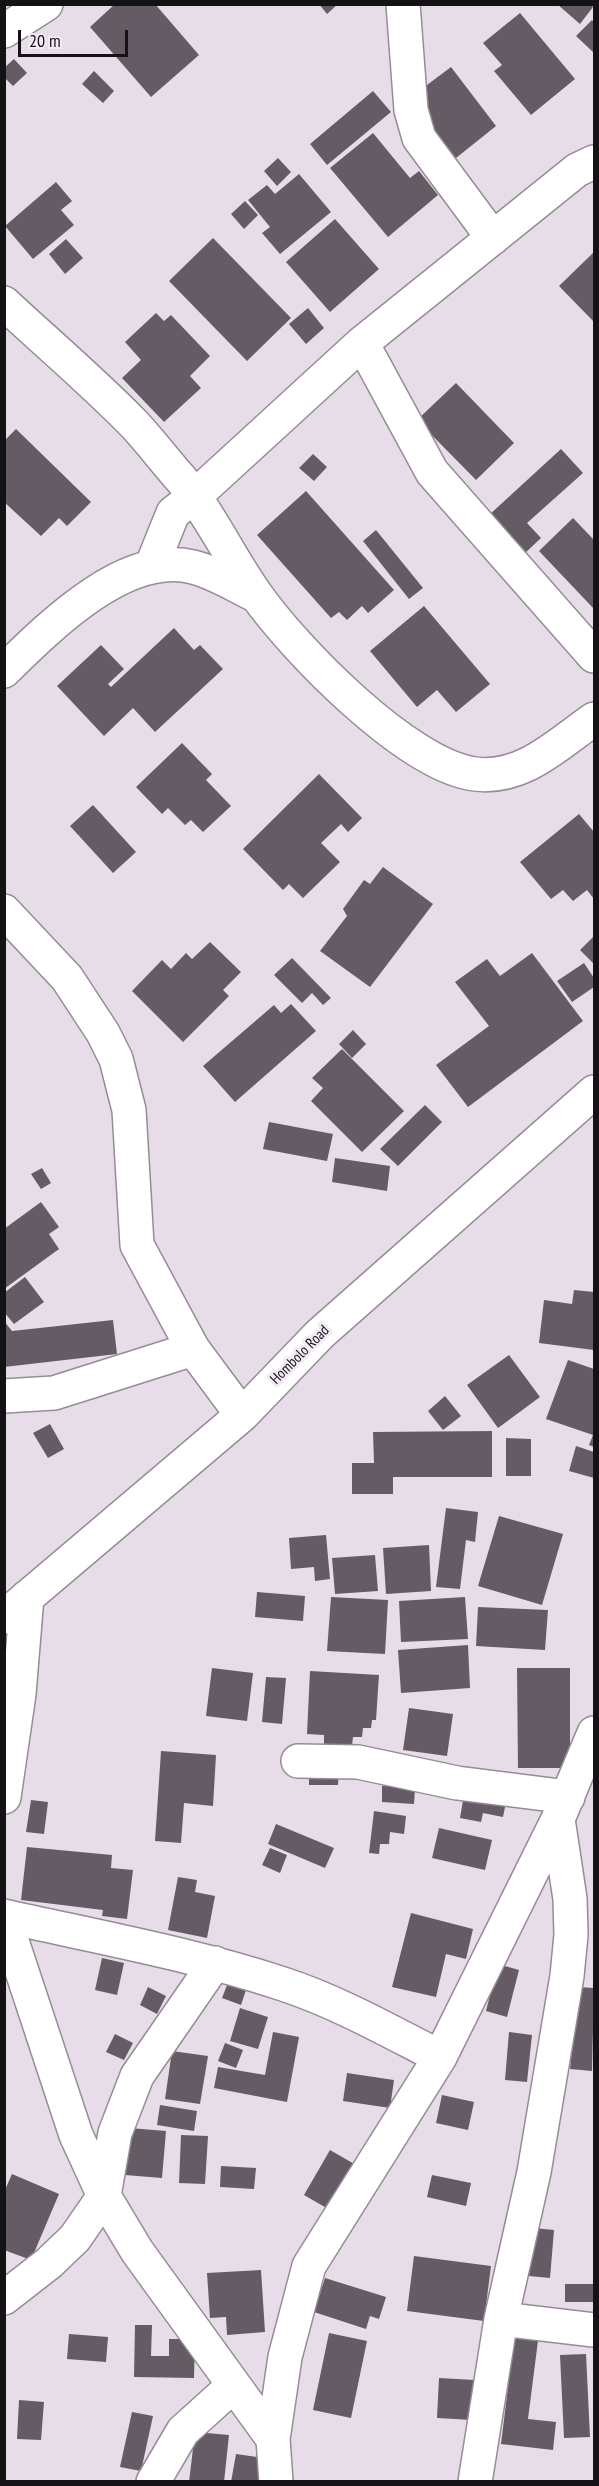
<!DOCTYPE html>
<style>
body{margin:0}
#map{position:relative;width:599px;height:2486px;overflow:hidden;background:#e7dde8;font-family:"PT Sans Narrow",sans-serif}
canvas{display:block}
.frame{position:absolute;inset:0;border:6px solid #151216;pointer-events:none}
.scale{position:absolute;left:18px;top:30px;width:110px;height:27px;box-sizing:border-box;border:3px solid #151216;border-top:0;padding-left:8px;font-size:18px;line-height:21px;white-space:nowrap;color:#151216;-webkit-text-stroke:4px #f4eaf6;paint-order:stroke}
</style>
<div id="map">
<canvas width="599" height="2486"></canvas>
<div class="frame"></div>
<div class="scale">20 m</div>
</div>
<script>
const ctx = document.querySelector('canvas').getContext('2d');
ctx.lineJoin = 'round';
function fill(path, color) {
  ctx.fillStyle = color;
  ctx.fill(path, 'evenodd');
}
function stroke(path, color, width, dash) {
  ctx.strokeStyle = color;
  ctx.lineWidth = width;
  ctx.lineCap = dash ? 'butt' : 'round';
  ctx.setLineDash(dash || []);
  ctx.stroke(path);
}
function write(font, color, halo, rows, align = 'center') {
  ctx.font = font + ' "PT Sans Narrow",sans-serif';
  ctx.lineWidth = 6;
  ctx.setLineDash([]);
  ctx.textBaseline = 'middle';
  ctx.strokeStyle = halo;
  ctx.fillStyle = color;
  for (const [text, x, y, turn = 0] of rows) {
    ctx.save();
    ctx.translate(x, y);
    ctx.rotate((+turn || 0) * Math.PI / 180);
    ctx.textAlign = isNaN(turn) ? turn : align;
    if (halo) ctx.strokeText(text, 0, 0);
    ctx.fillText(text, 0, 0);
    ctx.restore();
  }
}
const building = new Path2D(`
 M115,4H155L199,55L151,97L90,27Z
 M319,4H338L327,14Z
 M557,4H590L593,7L580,24Z
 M520,13L575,79L531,115L494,71L502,65L483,43Z
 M592,20L594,23V53L576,36Z
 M14,59L27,73L13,86L4,77V68Z
 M451,67L496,126L456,158L423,116L429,112L415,94Z
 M94,71L114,91L103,103L82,84Z
 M373,91L391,112L327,165L310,144Z
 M373,133L410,178L419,171L438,195L388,237L330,168Z
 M278,158L291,172L277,186L264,171Z
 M299,174L331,212L280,254L262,233L270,227L248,200L267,185L275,194Z
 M56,182L72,201L61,210L74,225L33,259L5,226Z
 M245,201L258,215L244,229L231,214Z
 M335,219L379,269L330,312L286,262Z
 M213,238L291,318L247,361L169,281Z
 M66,239L83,258L65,274L49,254Z
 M594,252V322L559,286Z
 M308,308L324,328L306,344L289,324Z
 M156,313L164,321L171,315L210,356L190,376L201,388L164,422L122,378L141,360L125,342Z
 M456,383L514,443L476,480L417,420Z
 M16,429L91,502L67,526L59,518L41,536L4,502V441Z
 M561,449L583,473L527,523L541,538L524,554L488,516Z
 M313,454L327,467L314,481L299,468Z
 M306,491L394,590L368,613L362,606L347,620L339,612L331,618L257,535Z
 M573,518L594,540V609L539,551Z
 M376,530L423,588L409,599L363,541Z
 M424,606L490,684L456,712L437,690L417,707L370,651Z
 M174,628L194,650L200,645L223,669L155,732L133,708L104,736L57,686L101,645L124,669L108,684L111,687Z
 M182,743L212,774L206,780L231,806L203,832L191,820L185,825L168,808L162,814L136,787Z
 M319,774L362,818L348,832L341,824L321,843L340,862L303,898L289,884L283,890L243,849Z
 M93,805L136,852L113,873L70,826Z
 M579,814L594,832V899L587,890L573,901L563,890L551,899L520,862Z
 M383,867L433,904L370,987L320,951L347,916L343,909L364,880L370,884Z
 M594,936V964L580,950Z
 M210,942L241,972L223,990L229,996L183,1042L132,991L162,960L171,969L186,953L192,959Z
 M532,953L583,1021L468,1107L436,1065L489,1026L455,982L487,959L500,976Z
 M292,958L331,998L323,1005L312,993L302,1003L274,975Z
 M584,963L594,978V987L572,1002L557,981Z
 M291,1004L316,1031L235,1102L203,1066L274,1005L281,1013Z
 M353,1030L366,1044L352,1058L339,1044Z
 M342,1049L404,1111L362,1152L311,1101L323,1088L312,1078Z
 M425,1105L442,1122L398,1166L380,1149Z
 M269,1122L333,1134L327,1161L263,1149Z
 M335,1158L390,1166L387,1191L332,1182Z
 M42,1168L51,1183L41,1189L31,1174Z
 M41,1202L59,1227L49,1234L59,1249L4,1289V1229Z
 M25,1277L44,1302L14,1324L4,1312V1293Z
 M574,1290L594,1292V1350L539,1343L544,1300L572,1304Z
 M113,1320L117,1354L4,1367V1321L12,1331Z
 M509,1355L540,1397L498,1428L467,1385Z
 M568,1360L594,1369V1447L589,1445L593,1435L546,1419Z
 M445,1396L461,1416L443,1430L428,1411Z
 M50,1424L64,1449L48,1458L33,1433Z
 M492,1431V1477H393V1494H352V1463H374L373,1432Z
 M506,1438L531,1439V1476H506Z
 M576,1446L594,1452V1478L569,1471Z
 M446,1508L478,1512L475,1542L466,1540L460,1589L436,1587Z
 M499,1516L563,1534L542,1605L478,1586Z
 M326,1535L330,1579L315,1581L314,1567L291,1569L289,1538Z
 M429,1545L431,1591L386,1594L383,1548Z
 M375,1555L378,1591L335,1594L332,1558Z
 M257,1592L305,1596L303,1621L255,1617Z
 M331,1597L388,1600L385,1654L327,1651Z
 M465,1597L468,1639L401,1642L399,1601Z
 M478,1607L548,1610L545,1650L476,1646Z
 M468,1645L470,1688L401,1693L398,1650Z
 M212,1668L253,1673L247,1721L206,1716Z
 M517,1668H570V1768H518Z
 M310,1671L379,1675L376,1720H372L371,1728H363L362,1737H353L352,1746L324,1744V1735L307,1734Z
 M266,1677L286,1678L282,1724L262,1722Z
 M409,1708L453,1714L447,1756L403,1750Z
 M161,1751L216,1755L213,1806L184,1803L181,1843L155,1841Z
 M309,1764H339L338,1785H309Z
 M382,1786L415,1787L414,1804L382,1802Z
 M465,1789L507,1797L503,1817L483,1813L481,1822L460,1818Z
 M31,1800L48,1802L44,1834L26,1832Z
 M374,1811L406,1816L404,1834L390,1832L389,1844H380L379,1854L369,1853Z
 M276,1824L334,1848L325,1868L268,1844Z
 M439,1828L492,1840L485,1870L432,1858Z
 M27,1847L112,1855L111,1868L133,1870L127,1919L102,1916L103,1910L21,1900Z
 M270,1848L287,1855L280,1873L262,1865Z
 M178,1877L197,1880L195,1892L215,1896L207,1938L168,1930Z
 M411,1913L473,1929L466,1959L446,1954L436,1997L392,1987Z
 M102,1958L124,1963L117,1995L95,1990Z
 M498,1964L519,1970L507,2017L486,2011Z
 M229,1980L247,1987L241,2005L222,1998Z
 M148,1987L166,1996L157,2014L140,2005Z
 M578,1987L594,1988L592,2071L570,2069Z
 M240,2008L268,2017L258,2049L230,2041Z
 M273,2032L299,2037L287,2102L214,2088L218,2067L265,2075Z
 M509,2032L532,2035L527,2082L505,2080Z
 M115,2034L133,2043L124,2060L106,2052Z
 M225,2043L243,2050L236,2068L218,2061Z
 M172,2051L208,2056L200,2104L165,2099Z
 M347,2073L394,2080L390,2108L343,2101Z
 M442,2095L474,2102L468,2130L436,2123Z
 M160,2105L197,2111L194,2131L157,2125Z
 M129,2128L166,2131L162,2178L125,2175Z
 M181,2135L208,2136L205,2184L179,2183Z
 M330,2150L356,2165L330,2210L304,2195Z
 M221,2166L256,2168L254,2189L220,2187Z
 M12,2174L59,2194L31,2260L4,2250V2192Z
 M432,2175L471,2183L466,2206L427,2197Z
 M533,2228L554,2230L550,2278L529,2276Z
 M414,2256L491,2266L484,2321L407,2311Z
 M261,2270L265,2332L227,2335L226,2317L210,2318L207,2273Z
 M325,2278L386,2297L379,2319L370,2316L366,2329L314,2312Z
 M565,2284H594V2302H565Z
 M516,2322L540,2325L528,2419L556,2422L553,2450L501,2444Z
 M135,2325H152L151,2356H169V2339H195L194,2378L134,2377Z
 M329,2333L367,2341L351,2418L313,2410Z
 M69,2334L108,2337L106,2362L67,2359Z
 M586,2354L590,2437L564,2438L560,2355Z
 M439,2378L475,2380L472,2420L437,2418Z
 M19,2400L44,2402L41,2440L17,2439Z
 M132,2412L153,2416L141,2471L120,2467Z
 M195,2432L229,2435L224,2482H189Z
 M236,2454L264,2458L261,2482H231Z`);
const minor = new Path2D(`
 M403,4L411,110L419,138L493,238
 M4,31L46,4
 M4,303C47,343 93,382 134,424C150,441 165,461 181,479C210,514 229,556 255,593C293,648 408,766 475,774C523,780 558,744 594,719
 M362,343L432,472L594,656
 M152,565L173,513L195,496L362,343L577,170L594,162
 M4,671C49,627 125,550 193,567C214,572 236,586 255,595
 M4,911L67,978L103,1033L116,1059L129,1110L137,1245L193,1349L242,1415
 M4,1396L54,1393L193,1349
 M4,1617L242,1415L320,1334L594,1092
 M298,1761L358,1762L457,1783L568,1797
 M4,1797L19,1694L27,1597
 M4,1916C98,1937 192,1954 283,1984C338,2002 389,2031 440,2057
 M4,1917L76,2135L104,2196L137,2251L273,2439
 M4,2298L49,2263L75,2238L104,2196L115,2133L137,2076L215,1963
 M501,2319L594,2330
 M153,2482L183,2431L234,2385
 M276,2482L273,2439L285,2357L309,2266L440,2057L558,1819L594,1733
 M475,2482L501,2319L534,2172L567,1976L571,1935L570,1899L558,1819`);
const streetNames = [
 ["Hombolo Road",300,1355,-45]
];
fill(building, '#645b64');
stroke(minor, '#958c97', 36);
stroke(minor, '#fff', 33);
write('15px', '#151216', '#f4eaf6', streetNames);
</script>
